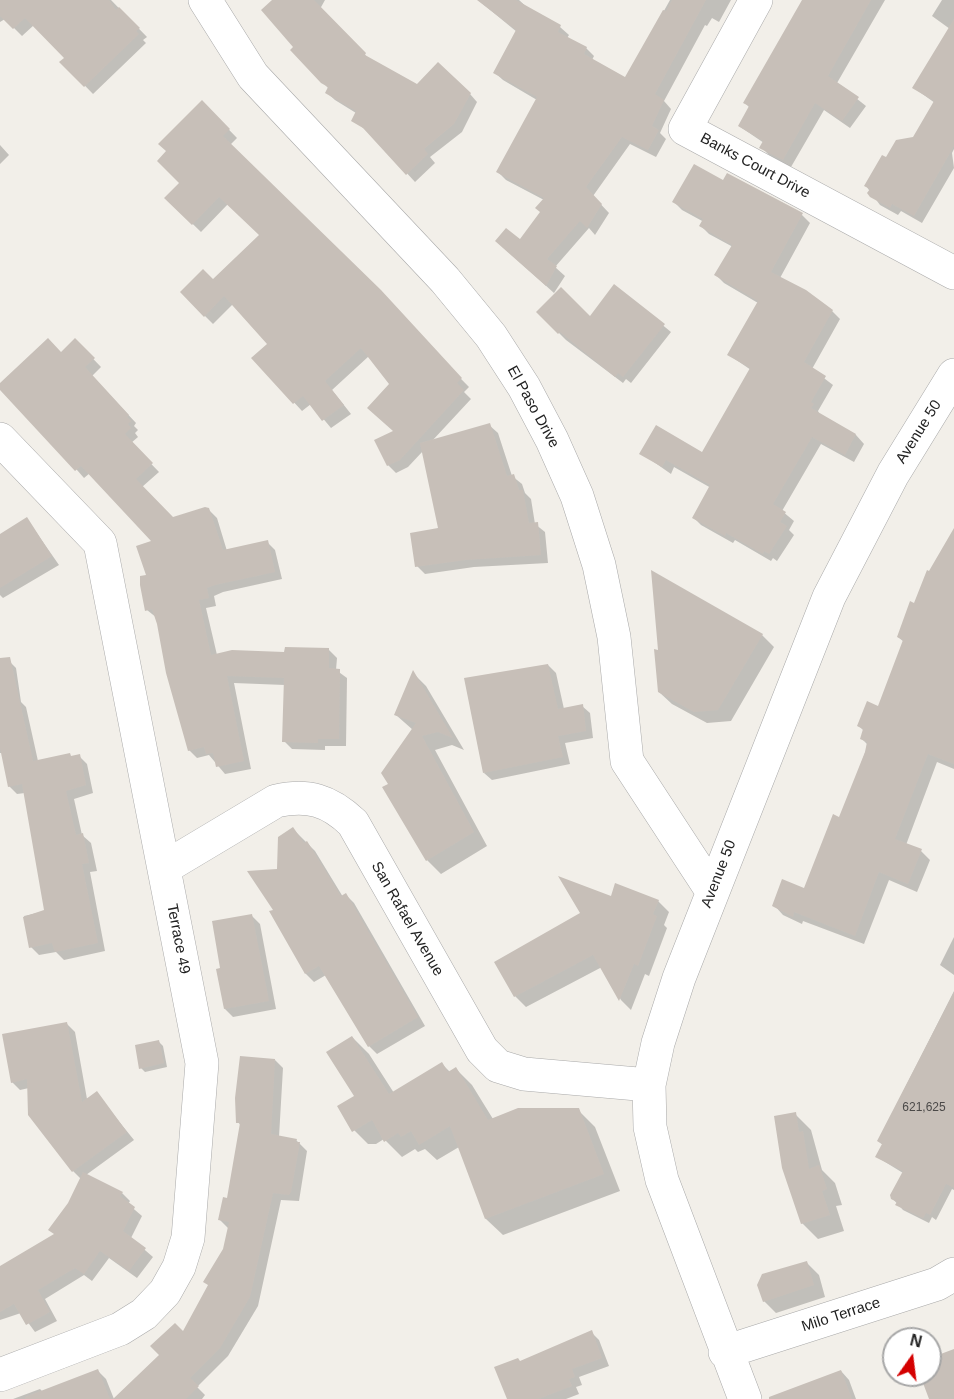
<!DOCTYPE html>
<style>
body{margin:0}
#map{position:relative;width:954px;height:1399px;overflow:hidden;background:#f2efe9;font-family:Helvetica,sans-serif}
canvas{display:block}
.north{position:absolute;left:882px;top:1327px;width:60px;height:60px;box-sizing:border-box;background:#fff;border:2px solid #a7a7a7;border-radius:50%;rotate:14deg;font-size:16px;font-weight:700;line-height:24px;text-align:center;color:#222}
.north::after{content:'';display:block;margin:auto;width:21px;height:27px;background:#d40000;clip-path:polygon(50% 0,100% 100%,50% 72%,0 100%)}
</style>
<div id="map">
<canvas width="954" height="1399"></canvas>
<div class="north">N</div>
</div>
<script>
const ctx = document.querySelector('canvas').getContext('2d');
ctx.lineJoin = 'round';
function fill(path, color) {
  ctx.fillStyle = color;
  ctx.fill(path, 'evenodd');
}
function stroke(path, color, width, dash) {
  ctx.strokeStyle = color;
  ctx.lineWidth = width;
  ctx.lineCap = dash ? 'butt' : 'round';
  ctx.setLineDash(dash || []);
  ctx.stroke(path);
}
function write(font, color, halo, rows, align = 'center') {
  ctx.font = font + ' Helvetica,sans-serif';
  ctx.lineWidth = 4.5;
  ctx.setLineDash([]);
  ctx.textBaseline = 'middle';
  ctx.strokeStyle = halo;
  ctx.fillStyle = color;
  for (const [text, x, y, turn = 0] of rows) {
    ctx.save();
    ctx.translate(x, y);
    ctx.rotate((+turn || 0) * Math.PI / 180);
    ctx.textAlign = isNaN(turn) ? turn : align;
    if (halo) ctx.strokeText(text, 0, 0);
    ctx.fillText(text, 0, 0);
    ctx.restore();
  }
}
const shadow = new Path2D(`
 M0,0H111L147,37L143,40L146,43L93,94L62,62L66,58L34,25L22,36L5,19L0,22Z
 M273,0H325L320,9L371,61L417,86L470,94L477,102L462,132L430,157L435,163L415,182L371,134L353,120L356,113L335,100L327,93L329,89L292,50L295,48Z
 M478,0H519L530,10L560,27L569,35L567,38L586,48L594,56L592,60L626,79L670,0H731L719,22L712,18L707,26L705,25L664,101L671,109L660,133L666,139L656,157L630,144L593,196L609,213L595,235L589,228L555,267L565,276L554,293L505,249L520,241L542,213L544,200L506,180L498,172L537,100L503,80L494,72L517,32Z
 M803,0H885L837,83L866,106L850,128L824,110L791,167L769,155L761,147L764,143L739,126L750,108L745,103Z
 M942,0H954V149L952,153L954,168L922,223L901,211L898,215L880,205L866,186L887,159L914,138L935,103L914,88L950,29L932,16Z
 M202,102L237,138L230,145L469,387L464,392L471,399L432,441L489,425L498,433L512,476L522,484L525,493L531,499L535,524L545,532L548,563L474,567L425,574L417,566L440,529L423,451L408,467L396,473L388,465L395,432L391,384L369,356L332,390L351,414L331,428L311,404L302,411L253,358L269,344L233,304L213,324L182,293L213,281L261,235L228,204L201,232L166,198L181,183L168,152Z
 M0,145L9,155L0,164Z
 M724,182L802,215L810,223L780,278L832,311L840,319L812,369L833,385L818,411L820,415L856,435L864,444L854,462L821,444L782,511L794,521L789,530L794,535L777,561L773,558L771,561L735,540L733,543L701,525L693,517L711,488L674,467L671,474L641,453L703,454L751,370L729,355L758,303L724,283L716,275L733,247L709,234L701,226L704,222L682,210L674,202Z
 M615,286L671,332L631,383L626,379L623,383L566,340L538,312L590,318Z
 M75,340L101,367L92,376L136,423L134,426L138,430L135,433L138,437L131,443L159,472L142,487L173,519L208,509L217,518L227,551L267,542L275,550L282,579L223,592L214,596L216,606L206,608L217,655L329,650L337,658L336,670L347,678L346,746H325V750L292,749L284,741L285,685L234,683L251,769L225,774L209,755L197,758L189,750L157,618L147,610L148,576L153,542L90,473L84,478L77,470L0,387V385L61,354Z
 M27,519L59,565L3,598L0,595V536Z
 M954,531V769L937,762L906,845L921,851L930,860L917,892L889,880L864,944L803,921L802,924L783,915L774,905L805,890L840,819L868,745L861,738L864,731L859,726L879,708L904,642L898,637Z
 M762,635L774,647L731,721L707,723L672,704L659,692V652Z
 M8,660L16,668L21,702L26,707L38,761L79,756L87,764L93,793L74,799L82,835L91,843L97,871L90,872L105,951L64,960L56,952L39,955L31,947L24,916L46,911L25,793L17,794L9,786L3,753H0V662Z
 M548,665L556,673L564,709L582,706L590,713L593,738L565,743L570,764L492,780L484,773Z
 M413,673L426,686L464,750L452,745L435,750L487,846L441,874L427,860L390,785L413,730L396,715Z
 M293,829L315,851L343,897L346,895L354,903L425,1026L377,1054L369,1046L326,975L314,982L306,974L275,911L278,870Z
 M611,898L658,901L669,912L664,925L667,928L649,976L645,974L631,1010L621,1000L602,967L526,1007L515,996Z
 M251,915L260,924L276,1009L233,1017L225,1009L222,969Z
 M954,937V975L940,965Z
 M954,991V1190L952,1189L936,1220L932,1217L929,1223L903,1210L892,1198L903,1173L877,1157L883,1145L878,1141Z
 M67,1024L75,1032L87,1099L96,1093L134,1140L86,1175L122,1193L130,1201L128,1204L142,1216L131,1238L153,1257L137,1278L109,1258L92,1281L84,1275L45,1299L57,1321L35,1332L21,1313L0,1320V1268L56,1235L81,1179L73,1171L29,1088L20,1090L12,1082Z
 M352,1037L369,1054L394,1093L442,1064L450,1072L456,1069L472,1085L493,1119L578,1110L595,1127L620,1191L503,1235L486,1219L459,1147L437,1160L425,1149L418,1152L415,1149L402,1157L384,1139L376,1144H368L351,1127L356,1096Z
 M159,1042L163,1046L167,1067L145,1072L141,1068Z
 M275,1060L283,1068L279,1137L296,1140L307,1151L299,1201L281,1200L258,1306L228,1356L197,1387L205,1395L202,1399H115L183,1334L209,1286L225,1249L229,1229L220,1220L228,1199L241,1126L238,1122Z
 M795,1114L811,1130L822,1170L835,1183L842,1205L836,1206L844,1231L818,1239L802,1223Z
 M807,1263L819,1275L825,1297L776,1313L764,1301Z
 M591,1332L599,1340L609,1366L579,1377L582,1385L576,1387L579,1394L566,1399H508L521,1363Z
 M98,1371L106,1379L114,1399H13L40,1389L43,1392Z
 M841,1371L849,1380L856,1399H813Z`);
const building = new Path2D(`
 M0,0H109L116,10L119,7L140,28L136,31L139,34L84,87L59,62L64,58L25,18L13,29L0,16Z
 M272,0H314L366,53L365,55L417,84L438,62L471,93L454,124L424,149L428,154L406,175L363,128L351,121L356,111L325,93L328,87L321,83L290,50L293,47L261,10Z
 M477,0H516L561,25L558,32L587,47L584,54L625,77L663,10L666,11L672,0H706L655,94L664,100L652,126L659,130L648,150L622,137L586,187L602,204L587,228L580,221L547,259L557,266L546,286L495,241L506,228L520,239L540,212L535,208L544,198L496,172L537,97L493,73L516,30Z
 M802,0H871L828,76L859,97L842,121L815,103L783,160L759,148L763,141L738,126L749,106L743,103Z
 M954,19V146L914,216L892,204L890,208L870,197L867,193L870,189L864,186L882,155L886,157L896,140L913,137L934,101L912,88Z
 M202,100L230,129L223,136L381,290L462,378L457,383L464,390L400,460L387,466L374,440L393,431L367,408L389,384L361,348L325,381L344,405L322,421L303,396L293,404L251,358L267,344L224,296L204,317L180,292L203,269L213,279L259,235L219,197L192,225L164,198L179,183L157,161L166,151L158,144Z
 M694,164L723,180L727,173L803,213L771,272L806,290L833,310L804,362L826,376L811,402L814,404L811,408L856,434L845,455L812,437L773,504L786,512L780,522L787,526L769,554L764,551L763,554L726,533L725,536L692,518L710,485L666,460L662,467L639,454L656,425L702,452L750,368L727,355L758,301L714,275L732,245L699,226L703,219L672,202Z
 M614,284L665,324L623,377L618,373L615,377L560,332L558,334L536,312L561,287L590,316Z
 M48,338L61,352L75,338L95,358L85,367L129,415L127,417L131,421L128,424L131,428L125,434L153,463L136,479L173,517L205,507L209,508L223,550L268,540L275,572L215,585L207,588L209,598L199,600L211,655L232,650L284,652L285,647L329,648V668L340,669L339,739H318V743L282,742L284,678L227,676L244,761L216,767L213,753L206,754L204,747L188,751L166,673L157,624L152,609L145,611L140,585V576L146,575L136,546L151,541L81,466L75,471L0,390V383Z
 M490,423L507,476L514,474L519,490H523L529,523L538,522L541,555L465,560L415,567L410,533L438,528L420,443Z
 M27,517L52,556L0,588V534Z
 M954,528V764L928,754L895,839L922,849L908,884L879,872L855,936L794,912L793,917L772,906L782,879L804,888L833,814L839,817L865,752L867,742L860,739L863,729L857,726L867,701L878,706L903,640L897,637L910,601L914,603L927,570L929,571Z
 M651,570L763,634L718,710L694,712L658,692L654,649L658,650Z
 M10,657L33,761L70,753L71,756L80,754L86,785L66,791L76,835L83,833L89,863L82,864L98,943L55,952L52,943L29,948L23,917L44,910L22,784L8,787L0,748V658Z
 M548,664L558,709L583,704L586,731L558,736L563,757L483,773L464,678Z
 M413,670L453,738L438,732L422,736L474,832L426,861L382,787L388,784L381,773L416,723L394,715Z
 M293,827L304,843L307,841L341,896L346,893L418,1017L368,1047L319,966L305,974L269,911L273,910L247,871L277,869L278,837Z
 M558,876L611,896L615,883L659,900L653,914L657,916L638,966L634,964L619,1001L593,955L514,997L494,962L580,913Z
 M252,914L269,1001L224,1009L216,969L220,968L212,921Z
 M954,992V1188L946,1184L930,1215L926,1213L923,1218L895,1205L897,1202L891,1199L890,1195L903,1171L875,1157L882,1144L877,1141Z
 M67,1022L82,1102L97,1091L127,1132L72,1172L28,1115L27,1079L11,1083L2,1034Z
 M352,1036L389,1094L442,1062L448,1072L456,1067L488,1120L518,1108H579L604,1174L485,1219L450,1126L419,1145L411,1131L401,1137L398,1133L384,1142L372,1120L352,1132L337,1106L354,1096L326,1052Z
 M159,1040L164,1063L139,1069L135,1045Z
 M240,1056L275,1059L271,1134L297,1139L296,1142H300L291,1192L289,1195L273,1193L250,1297L220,1348L190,1378L199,1386L186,1399H113L159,1355L150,1346L175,1323L183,1331L208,1285L203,1282L223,1249L229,1222L218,1220L223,1197L227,1198L240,1123H236L235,1098Z
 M796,1112L799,1132L803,1131L809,1169L819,1165L827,1189L822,1191L830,1215L801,1224L782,1168L774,1116Z
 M83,1172L123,1192L120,1196L135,1207L123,1231L146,1248L129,1271L100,1251L84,1274L75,1268L38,1290L50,1312L26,1325L14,1304L0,1312V1266L54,1234L48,1230L68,1203Z
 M807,1261L814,1285L763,1302L757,1285L762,1274Z
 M592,1330L602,1358L572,1369L575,1377L569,1379L572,1386L538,1399H507L494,1367L518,1358L520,1361Z
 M954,1349V1399H929L920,1375H930V1358Z
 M98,1369L110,1399H25V1397Z
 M841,1370L852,1399H769V1397Z`);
const minor = new Path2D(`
 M205,0L253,76L445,280L491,336L524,387L552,440L577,496L599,565L614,637L627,761L712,891
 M756,0L685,129L954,273
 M0,439L100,543L202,1063L188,1238L179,1267L165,1292L144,1314L120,1329L0,1375
 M164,868L276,801C308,794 329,800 353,823L482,1050L498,1066L524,1074L649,1085
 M725,1352L937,1284L954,1274
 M745,1399L662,1180L650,1127L649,1085L658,1043L679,978L829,597L893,474L954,375`);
const numberNames = [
 ["621,625",924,1108]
];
const streetNames = [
 ["Banks Court Drive",755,166,28],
 ["El Paso Drive",533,407,61],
 ["Avenue 50",919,432,-58],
 ["Avenue 50",719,874,-69],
 ["San Rafael Avenue",407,919,60],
 ["Terrace 49",178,939,79],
 ["Milo Terrace",841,1315,-18]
];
fill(shadow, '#0003');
fill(building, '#c7bfb8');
stroke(minor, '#a9a9a9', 34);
stroke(minor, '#fff', 33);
write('12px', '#4b4948', null, numberNames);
write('15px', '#222', '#fff', streetNames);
</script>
